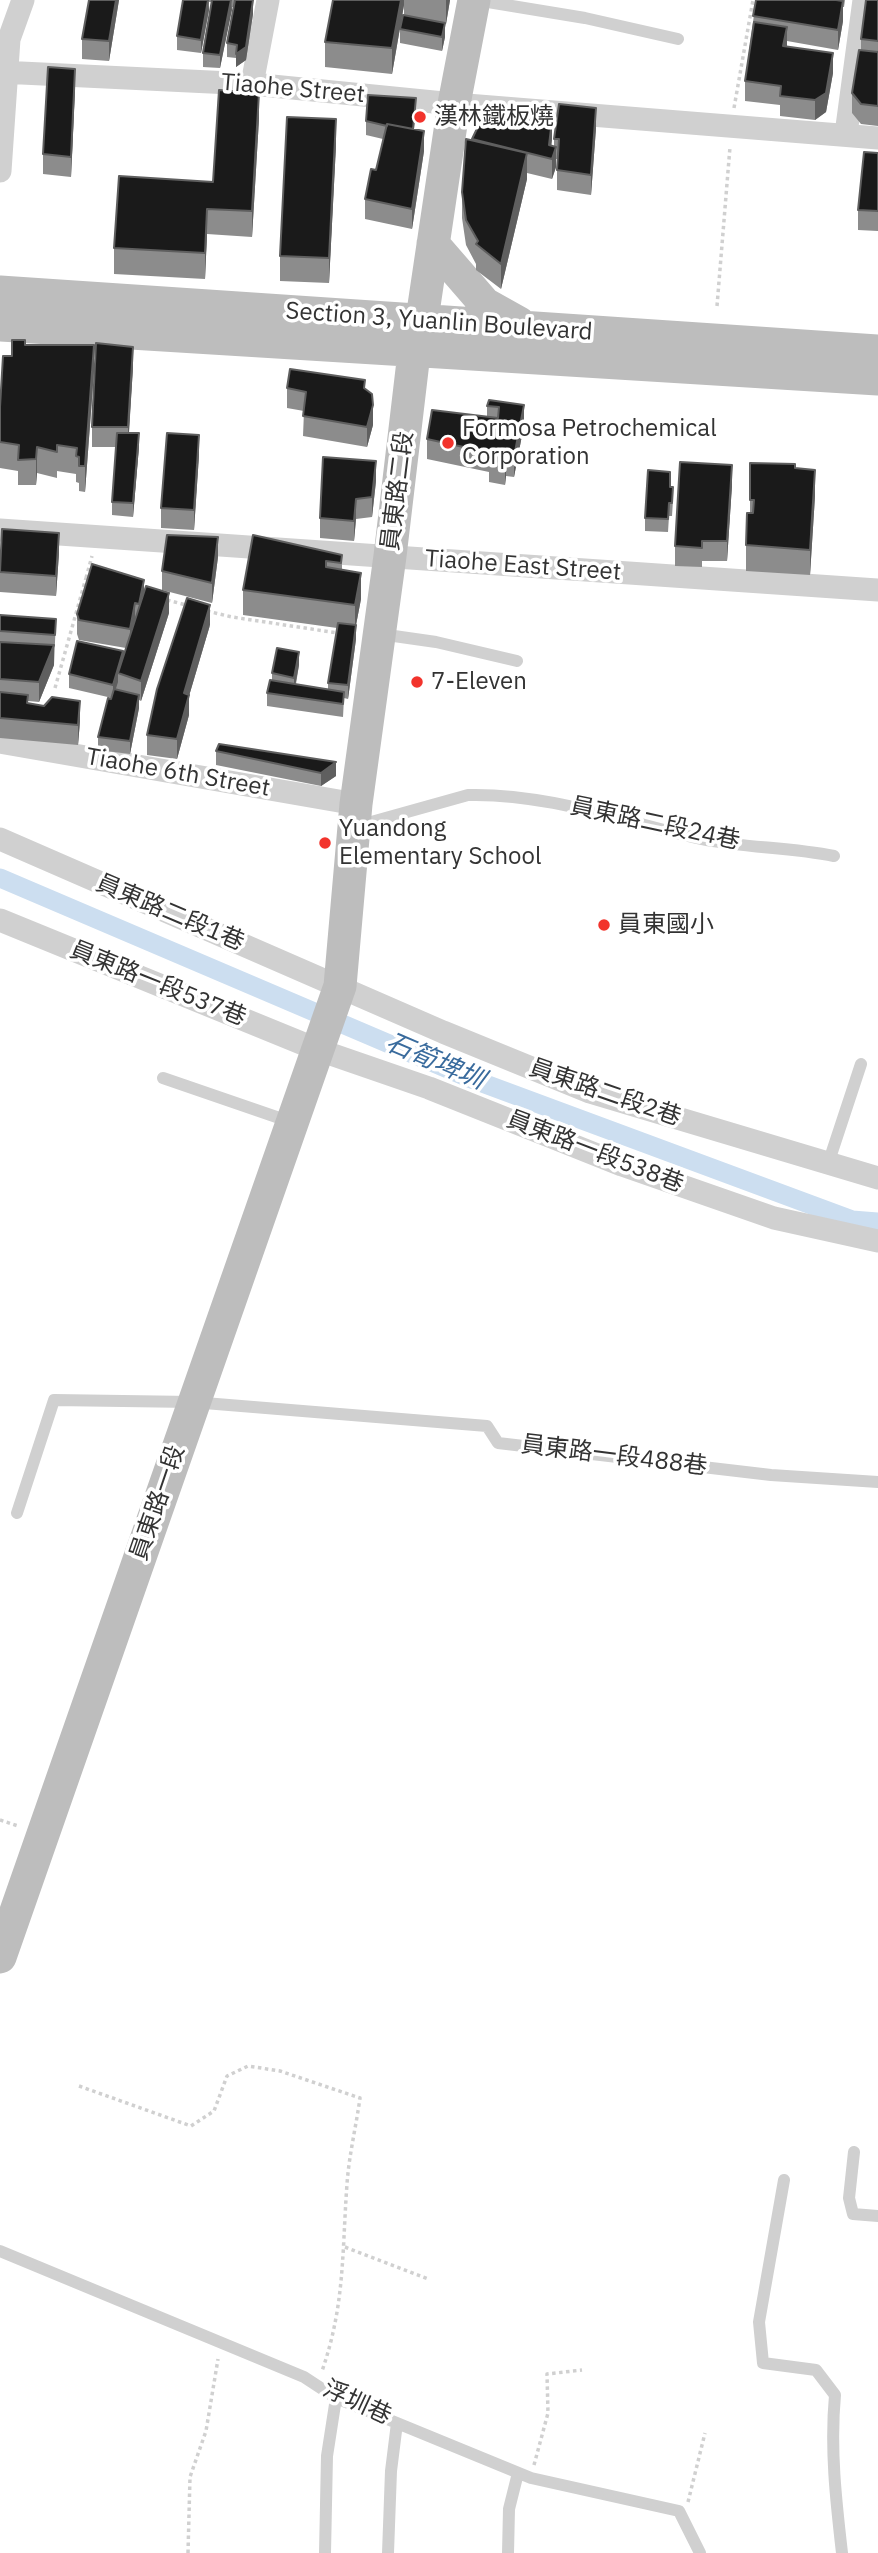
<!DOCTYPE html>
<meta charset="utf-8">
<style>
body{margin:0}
canvas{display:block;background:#fff}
</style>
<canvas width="878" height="2553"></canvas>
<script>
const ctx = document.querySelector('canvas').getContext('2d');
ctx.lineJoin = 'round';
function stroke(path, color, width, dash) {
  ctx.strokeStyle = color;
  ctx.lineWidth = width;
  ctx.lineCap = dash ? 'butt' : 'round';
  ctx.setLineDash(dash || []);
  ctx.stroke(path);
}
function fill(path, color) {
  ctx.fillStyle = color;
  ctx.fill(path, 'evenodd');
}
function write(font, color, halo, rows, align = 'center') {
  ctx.font = font + ' "IBM Plex Sans","Noto Sans TC",sans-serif';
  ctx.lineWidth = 7;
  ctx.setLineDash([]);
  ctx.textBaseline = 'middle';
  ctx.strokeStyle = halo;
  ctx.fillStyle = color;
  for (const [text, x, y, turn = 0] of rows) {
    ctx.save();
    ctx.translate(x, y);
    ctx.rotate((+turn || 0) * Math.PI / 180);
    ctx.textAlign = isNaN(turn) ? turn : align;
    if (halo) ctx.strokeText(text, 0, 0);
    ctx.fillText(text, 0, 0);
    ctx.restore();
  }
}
const canal = new Path2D(`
 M0,878L469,1078L852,1220L878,1222`);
const path = new Path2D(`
 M734,108L753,0
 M717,306L730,147
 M86,578L92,556
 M167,600L186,605
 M207,611L232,617L338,633
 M55,688L86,578L92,579
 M0,1820L18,1826
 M79,2086L191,2126L214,2111L227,2076L248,2066L280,2071L360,2098C356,2127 349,2155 347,2184C342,2252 345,2305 322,2371
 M345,2247L428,2279
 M534,2465L548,2413L547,2374L582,2370
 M688,2502L705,2433
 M188,2553L190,2477L206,2431L218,2359`);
const lane = new Path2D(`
 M476,0L585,18L678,39
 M380,634L436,642L517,661
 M357,826L468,795C548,793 624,822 701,839C744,848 790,847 834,856
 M163,1078L291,1122
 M828,1164L861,1064
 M17,1513L54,1400L192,1402L487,1426L498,1443L771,1475L878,1482
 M854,2152L849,2198L853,2214L878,2216
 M784,2180L759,2322L763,2363L816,2370L835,2395C830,2448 836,2501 842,2553
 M0,2251L304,2377L336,2398L531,2478L679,2511L700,2553
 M325,2553L327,2456L336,2398
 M388,2553L391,2471L397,2423
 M508,2553L509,2509L518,2473`);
const street = new Path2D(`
 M0,72L252,84L454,104L878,138
 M252,84L268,0
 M846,134L864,0
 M0,171L9,39L23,0
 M0,530L878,590
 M0,742L356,804
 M0,839L443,1032L590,1092L878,1178
 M0,920L316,1049L429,1088L622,1165L774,1218L878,1241`);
const secondary = new Path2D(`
 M433,244L485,304L519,323
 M0,292L878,351
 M0,325L878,379
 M0,1957L340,986L356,804L390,556L414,353L422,319L454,104L474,0`);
const wall = new Path2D(`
 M89,0H119L109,61L82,59V39Z
 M183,0H253V14L246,60L236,67V58L227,57V43L234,7H232L220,68L203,67V53L212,2H209V10L201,53L177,50V36Z
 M333,0H450L446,24H445V37L442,51L400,43V29L404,15V5L392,74L325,67V42Z
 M756,0H845L844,7H843V21L838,50L787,41V46L833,73L826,112L815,120L780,116V105L745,101V81Z
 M878,0V126L861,124L852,113V93L861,50V39Z
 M75,88L71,177L43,174V154Z
 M416,111L414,129L424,151L412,229L365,219V199L376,170L383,139L366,135V121Z
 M259,119L252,237L207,234L205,279L114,274V248L213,182Z
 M596,128L591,195L557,190V159H556V167L552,179L527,173V179L501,289L476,270V264L466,245L462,218V192L472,140L552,139L551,146L554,147V139Z
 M336,145L329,283L280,281V256Z
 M878,153V231L858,230V210Z
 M25,345L94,371L85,492L79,491V483L76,482V474L57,471V478L37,473L36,485H18V471L0,468V407L12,356Z
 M133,367L129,433L139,447L133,517L112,515V502L116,447H92V427Z
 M287,388L365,389L373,425L367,447L303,436L304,411L287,408Z
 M489,400L524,425L514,477L506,476L505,485L489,482V472L427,459V439L487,416V406Z
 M199,455L194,530L161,528V508Z
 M750,463L795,468L815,496L810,575L746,571V545L750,513Z
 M376,481L372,517L356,519L354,541L320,538V518Z
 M732,485L727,561H702V567L675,566V546Z
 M670,487L673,500L672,516H669L668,532L645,531V518Z
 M59,553L56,596L0,592V559Z
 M342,555V570L361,599L356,625V639L348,699L344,698L343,717L267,706V693L272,680V673L299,665L296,684L328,689V683L337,628L243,615V590Z
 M218,557L212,603L162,590V571Z
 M144,592L169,613L141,701L139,700V708L130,754L98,750V737L112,698L69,688V674L123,658L126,648L79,640L77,634V614Z
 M0,615L56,619L54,665L39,702L28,701V703L80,721L78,745L0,738Z
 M210,625L189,696V715L177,759L147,755V735Z
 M216,751L336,776L321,786L216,765Z`);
const shadedWall = new Path2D(`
 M116,0H119L109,61V41Z
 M208,0L209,10L201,53V40Z
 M231,0L232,10L220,68V55Z
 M253,0V14L246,60L236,67V54Z
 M401,0H404V5L392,74V48Z
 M446,0H450L446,24Z
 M843,1V21L838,50V30Z
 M445,23V37L442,51V37Z
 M787,27V47L783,46Z
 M833,53V73L826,112L815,120V100Z
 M75,69V88L71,177V157Z
 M259,93V119L252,237V211Z
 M596,108V128L591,195V175Z
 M336,119V145L329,283V258Z
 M552,120V139L550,158L549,145Z
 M424,131V151L412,229V209Z
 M556,147V167L552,179V159Z
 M527,153V179L501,289V264Z
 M207,209V234L205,279V253Z
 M94,345V371L85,492V466Z
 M133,347V367L128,446V427Z
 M373,405V425L367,447V427Z
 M524,405V425L514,477V457Z
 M139,433V447L133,517V503Z
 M199,435V455L194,530V510Z
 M37,447V473L36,485V459Z
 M506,456V476L505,485V465Z
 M376,461V481L372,517V497Z
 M732,465V485L727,561V541Z
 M815,470V496L810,575V550Z
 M356,499V519L354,541V521Z
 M59,533V553L56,596V576Z
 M218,537V557L212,603V583Z
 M361,573V599L356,625V639L348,699V685L355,631V605Z
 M144,580V600L139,624V604Z
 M169,593V613L141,701V681Z
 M135,603V623L130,649V629Z
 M210,605V625L189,696V715L177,759V739L184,693Z
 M54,645V665L39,702V682Z
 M123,651V664L118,673V682L113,698V685Z
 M299,652V665L294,692V678Z
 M139,695V708L130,754V741Z
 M80,701V721L78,745V725Z
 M336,762V776L321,786V773Z`);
const building = new Path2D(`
 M89,0H116L109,41L82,39Z
 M183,0H208L201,40L177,36Z
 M212,0H231L220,55L203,53Z
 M235,0H253L246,47L236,54L237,45L227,43Z
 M333,0H401L392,48L325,42Z
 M756,0H836L843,1L838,30L753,16Z
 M866,0H878V41L861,39Z
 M403,15L445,23L442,37L400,29Z
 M754,22L787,27L783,46L833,53L826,93L815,100L780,96L781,86L745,81Z
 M859,50L878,52V106L861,104L852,93Z
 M48,67L75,69L71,157L43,154Z
 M219,90L259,93L252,211L207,209L205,253L114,248L119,176L213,182Z
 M368,95L416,98L413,129L387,124V126L366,121Z
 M559,104L596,108L591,175L557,170L559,139H554Z
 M484,114L552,120L549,145L556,147L552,159L472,139Z
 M287,117L336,119L329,258L280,256Z
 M387,124L424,131L412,209L365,199L371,169L376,170Z
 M466,139L527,153L501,264L476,244L478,241L466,220L462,192Z
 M864,152L878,153V211L858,210Z
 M12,340H25V345H94L85,466H79V457L76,456L77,448L57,445V452L37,447L36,459L18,460L19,445L0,442V407L3,356H12Z
 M96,343L133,347L128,427H92Z
 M290,369L365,380L364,388L372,394L373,405L367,427L303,416L306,392L287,388Z
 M489,400L524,405L514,457L506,456L505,465L489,462L491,453L427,439L432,410L498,418L499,407L487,406Z
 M117,433H139L133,503L112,502Z
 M167,433L199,435L194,510L161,508Z
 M323,457L376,461L372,497L356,499L354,521L320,518Z
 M680,462L732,465L727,541H702V548L675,546Z
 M750,463L795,464V468L815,470L810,550L746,545L747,513H753L754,500H750Z
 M648,470L670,472V487H673L672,503H669L668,519L645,518Z
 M2,529L59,533L56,576L0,572Z
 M167,535L218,537L212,583L162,571Z
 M253,535L342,555L341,563L326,561V567L361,573L355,605L243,590Z
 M92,564L144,580L139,604L135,603L130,629L79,620L77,614Z
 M146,586L169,593L141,681L118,673Z
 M187,598L210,605L184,693L189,695L177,739L147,735L157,689Z
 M0,615L56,619L55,635L0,631Z
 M338,623L356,625L348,685L328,683Z
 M77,641L123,651L113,685L69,674Z
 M0,642L54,645L39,682L0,679Z
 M277,648L299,652L294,678L272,673Z
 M270,680L344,692L343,704L267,693Z
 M114,689L139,695L130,741L98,737L108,698L111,699Z
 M0,692L28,695L27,703L44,706L52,697L80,701L78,725L0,718Z
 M219,744L336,762L321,773L216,751Z`);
const markers = [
 [420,117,7,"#f2332c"],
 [448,443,7,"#f2332c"],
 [417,682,7,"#f2332c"],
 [325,843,7,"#f2332c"],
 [604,925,7,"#f2332c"]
];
const streetNames = [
 ["Tiaohe Street",293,89,5],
 ["Section 3, Yuanlin Boulevard",439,322,4],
 ["員東路二段",398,491,-83],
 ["Tiaohe East Street",523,566,4],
 ["Tiaohe 6th Street",178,773,10],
 ["員東路二段24巷",655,824,12],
 ["員東路二段1巷",170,913,23],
 ["員東路一段537巷",158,984,22],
 ["員東路二段2巷",605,1093,19],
 ["員東路一段538巷",595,1152,21],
 ["員東路一段488巷",614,1456,7],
 ["員東路一段",158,1503,-71],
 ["浮圳巷",357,2403,25]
];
const poiNames = [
 ["漢林鐵板燒",434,117],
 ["Formosa Petrochemical",462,429],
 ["Corporation",462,457],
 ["7-Eleven",431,682],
 ["Yuandong",339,829],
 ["Elementary School",339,857],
 ["員東國小",618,925]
];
const waterNames = [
 ["石筍埤圳",435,1062,23]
];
stroke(canal, '#ccdef0', 19);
stroke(path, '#d0d0d0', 3.5, [3.5, 3.5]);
stroke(lane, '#d0d0d0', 12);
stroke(street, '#d0d0d0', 23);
stroke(secondary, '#bdbdbd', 33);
fill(wall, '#8c8c8c');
fill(shadedWall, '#5f5f5f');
fill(building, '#1a1a1a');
stroke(building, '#5f5f5f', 2);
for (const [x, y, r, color] of markers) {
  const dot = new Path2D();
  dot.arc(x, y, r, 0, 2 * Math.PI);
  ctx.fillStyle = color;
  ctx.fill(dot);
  stroke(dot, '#fff', 2.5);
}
write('24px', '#333', '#fff', streetNames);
write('24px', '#333', '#fff', poiNames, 'left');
write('italic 26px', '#396b9d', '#fff', waterNames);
</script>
